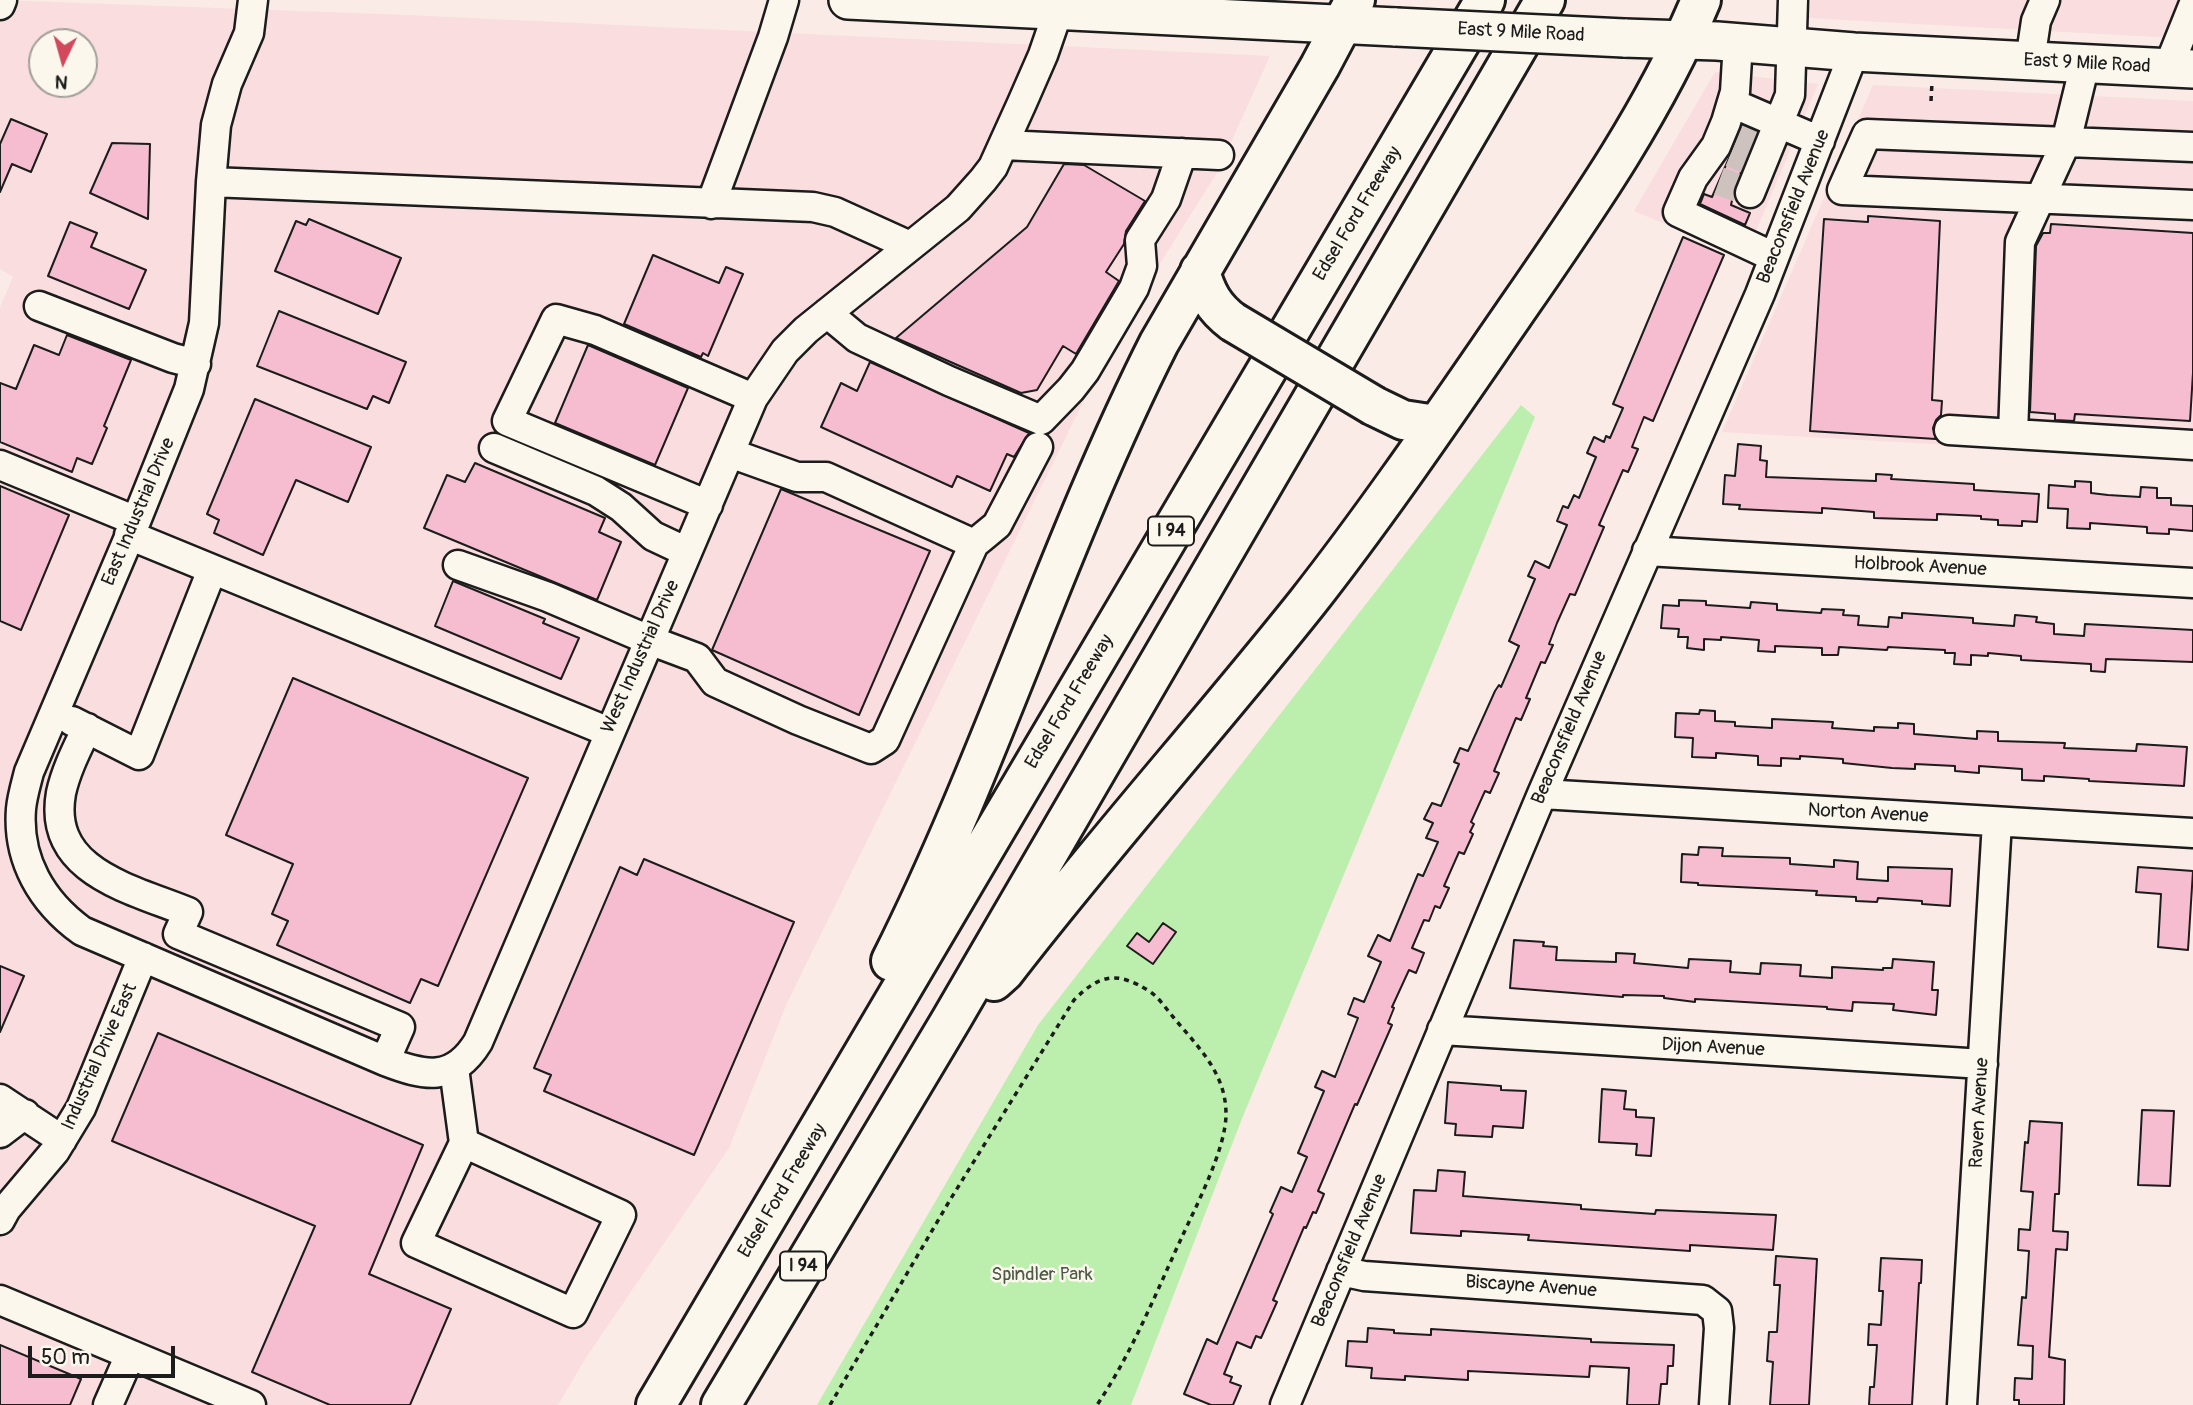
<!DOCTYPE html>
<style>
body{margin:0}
#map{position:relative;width:2193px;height:1405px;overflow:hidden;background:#faebe6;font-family:Pangolin,sans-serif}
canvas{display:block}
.north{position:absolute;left:28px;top:28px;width:70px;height:70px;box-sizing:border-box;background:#fbf7ec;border:2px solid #a29f99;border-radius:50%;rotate:185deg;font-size:19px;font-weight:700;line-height:28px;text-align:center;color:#1c1c1c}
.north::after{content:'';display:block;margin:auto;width:24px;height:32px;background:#d1495b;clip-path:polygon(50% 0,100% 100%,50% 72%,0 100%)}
.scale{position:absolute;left:28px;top:1346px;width:147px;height:32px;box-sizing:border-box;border:4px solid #1c1c1c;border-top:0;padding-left:9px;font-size:21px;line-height:24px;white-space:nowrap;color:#1c1c1c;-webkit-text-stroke:5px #fbf7ec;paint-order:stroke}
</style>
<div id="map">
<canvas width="2193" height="1405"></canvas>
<div class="north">N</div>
<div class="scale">50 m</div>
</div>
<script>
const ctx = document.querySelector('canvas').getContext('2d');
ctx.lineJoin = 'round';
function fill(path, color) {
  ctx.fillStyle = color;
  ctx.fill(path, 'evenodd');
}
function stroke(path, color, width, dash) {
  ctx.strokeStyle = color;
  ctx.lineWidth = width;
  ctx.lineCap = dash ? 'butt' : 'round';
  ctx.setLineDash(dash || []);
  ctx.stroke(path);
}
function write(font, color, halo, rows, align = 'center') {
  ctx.font = font + ' Pangolin,sans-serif';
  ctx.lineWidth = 5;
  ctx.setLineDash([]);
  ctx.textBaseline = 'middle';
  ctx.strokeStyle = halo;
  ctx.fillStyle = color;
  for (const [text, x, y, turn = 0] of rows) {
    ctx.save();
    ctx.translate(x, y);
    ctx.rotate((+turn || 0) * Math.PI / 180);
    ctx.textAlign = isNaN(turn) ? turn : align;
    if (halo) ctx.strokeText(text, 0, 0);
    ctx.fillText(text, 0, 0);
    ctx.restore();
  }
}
const built = new Path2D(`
 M0,0L408,15L1270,56L1218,171L1119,329L787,1003L729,1148L585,1359L558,1405H0V307L13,277L0,269ZM42,42H84V84H42Z
 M1811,0H2193V39L1809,18Z
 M1715,72L1818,84L1745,257L1634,211Z
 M1873,85L2193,101V459L1722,432Z`);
const green = new Path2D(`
 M1521,405L1535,417L1243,1116L1131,1405H817L1038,1025Z`);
const building = new Path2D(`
 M11,119L47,134L31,172L12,164L0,192V144Z
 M1743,126L1757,132L1735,187L1731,205L1750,213L1745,225L1700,204L1704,194L1712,197Z
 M112,143L150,144L148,219L90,193Z
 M1064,164L1084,165L1145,201L1126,231L1124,244L1106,272L1119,281L1076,354L1063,346L1037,390L1021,393L896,338L1027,227Z
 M1868,216L1940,221L1932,400L1942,401L1941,415L1936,420L1933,428L1936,439L1810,431L1824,219L1868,222Z
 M309,219L401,258L378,314L275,271L296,221L306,225Z
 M70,222L97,233L91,247L146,270L129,309L48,276Z
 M2051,224L2193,233V373L2190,421L2075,414L2074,421L2055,420V414L2030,412L2036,246L2043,233H2050Z
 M1683,237L1724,255L1653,421L1644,417L1632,447L1638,449L1628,472L1623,470L1599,525L1604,527L1575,595L1570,594L1557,623L1549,644L1553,645L1545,663L1541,662L1526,698L1530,699L1521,720L1516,718L1494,771L1499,773L1490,793L1485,791L1471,822L1474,824L1470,832L1473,834L1464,854L1459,852L1444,886L1449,888L1440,908L1435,906L1429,921L1424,920L1412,948L1424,953L1416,973L1409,970L1392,1007L1394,1008L1388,1023L1392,1025L1357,1105L1355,1104L1318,1191L1324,1194L1316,1213L1313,1212L1306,1228L1304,1227L1273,1300L1277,1302L1261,1338L1256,1336L1251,1348L1237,1342L1224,1374L1232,1377L1230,1382L1241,1386L1233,1405H1211L1184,1394L1207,1339L1217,1344L1273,1214L1270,1212L1281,1187L1292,1192L1307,1157L1298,1153L1324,1091L1315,1087L1322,1071L1335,1077L1358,1018L1348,1014L1354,998L1364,1002L1381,962L1368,956L1378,935L1390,941L1418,874L1423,876L1438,842L1426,838L1433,823L1424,819L1432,803L1441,806L1459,764L1454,762L1460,748L1468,751L1495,691L1499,685L1501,687L1519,646L1509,641L1535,579L1528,576L1535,561L1549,568L1567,525L1557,521L1563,506L1568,508L1574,495L1579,498L1596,457L1587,453L1594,437L1604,442L1606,436L1610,438L1623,408L1613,404Z
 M653,255L719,283L726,267L743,274L708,356L703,353L701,357L624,324Z
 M279,311L406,362L389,403L373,396L367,409L257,366Z
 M67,335L131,360L104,426L107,428L92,464L77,458L72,472L0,442V383L16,389L34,345L59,355Z
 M588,345L688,388L655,465L555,423Z
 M870,362L1029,433L1014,457L1007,454L990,491L957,476L952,487L821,427L841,383L857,391Z
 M255,399L371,447L348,502L296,480L263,555L214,533L219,520L207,514Z
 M1738,444L1761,446L1760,460L1767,461L1766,477L1876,481V474L1892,475L1891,479L1974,484V490L2039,494L2037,522L2022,521V526L1998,525V520L1981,519V516L1937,514V520L1874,518V512L1822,508V513L1739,509L1740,505L1723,504L1725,475L1735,476Z
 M475,463L605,518L599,532L621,542L597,600L424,528L447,475L465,482Z
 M2075,481L2091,482V493L2108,495L2140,497L2141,487L2157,488V498H2171V505L2193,506V531L2169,529V534L2147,533V527L2090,523V529L2067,528L2068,509L2048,508L2049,485L2075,487Z
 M0,486L69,515L21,630L0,621Z
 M781,489L930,551L859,715L712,650Z
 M453,581L545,619L543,623L579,638L561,679L435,626Z
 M1679,600L1706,601V605L1750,608L1751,602L1777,604V610L1821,613L1822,609L1844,610L1843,615L1859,616L1858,625L1888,627L1889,617L1902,618V613L1973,618V623L2014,626L2015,615L2037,617L2036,622L2054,624V634L2084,636L2085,624L2193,630V662L2106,659L2105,672L2091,671V664L2021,660V656L1988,653V656L1971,655V665L1954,664L1955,653H1945V650L1888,647L1887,650L1839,647L1838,655H1822V648L1775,646V652L1758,651L1759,640L1721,637V640L1704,639V650L1687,648L1688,637H1678L1679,629L1661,628L1663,605L1679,606Z
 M293,678L528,778L438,986L421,979L410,1003L277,945L288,921L272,914L293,864L226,835Z
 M1700,710L1715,711V721L1735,722V726L1772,728V719L1833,722L1832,728L1874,731V727L1898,728V723L1914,724V734L1977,739V731L1998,732V741L2065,743L2064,748L2136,751L2137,744L2187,747L2184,786L2089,781V779L2044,776V781L2022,780V769L1979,766V773L1955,771V766L1915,764V769L1892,768L1843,763V759L1800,756V759L1781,758V766L1758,765V756L1716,753V758L1692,757L1693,738L1675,737L1676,713L1699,714Z
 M1699,847L1723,848L1722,856L1790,858V864L1834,867V860L1858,862L1857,879L1888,881V867L1952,869L1950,906L1922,904V901L1878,898L1877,902L1856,901V897L1816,895L1817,891L1698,885V883L1681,882L1682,854L1698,855Z
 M644,859L794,922L694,1155L544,1091L551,1075L534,1068L620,867L637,875Z
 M2138,867L2193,871L2188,950L2158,947L2161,894L2136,892Z
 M1163,923L1176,932L1153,964L1127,946L1137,933L1149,942Z
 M1514,940L1544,942L1543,946L1557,947L1556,960L1616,962V953L1635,954L1634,963L1688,968L1689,959L1731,961L1730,972L1760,974L1761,963L1801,965L1800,976L1832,978V967L1883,970V968H1892L1893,959L1934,962L1932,990H1938L1936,1015L1893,1010L1894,1004L1853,1002L1852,1011L1827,1009V1007L1695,999V1002L1664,998V996L1623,995V997L1510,988Z
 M0,966L24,976L0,1032Z
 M158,1033L423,1145L369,1274L451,1309L410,1405H330L252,1372L315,1226L112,1141Z
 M1448,1082L1501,1086V1090L1526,1091L1523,1128L1493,1126L1492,1137L1455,1135L1456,1124L1445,1123Z
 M1602,1089L1626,1091L1624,1109L1636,1110V1117L1654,1118L1651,1156L1636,1155L1637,1144L1599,1142Z
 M2142,1110L2174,1111L2170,1186L2138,1185Z
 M2030,1121L2062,1123L2059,1194H2055L2053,1231L2068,1232L2067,1250L2056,1249L2049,1357L2065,1360L2064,1405H2019V1400H2014L2015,1378L2032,1379L2033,1346L2018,1345L2022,1297L2026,1298L2029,1251L2018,1250L2019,1229L2030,1230L2033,1192L2021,1191L2025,1142L2028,1143Z
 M1438,1170L1465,1172L1463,1196L1581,1205V1209L1655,1214L1656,1210L1776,1215L1773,1250L1690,1245V1251L1528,1240L1529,1235L1461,1231V1236L1411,1233L1414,1190L1436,1191Z
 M1776,1256L1817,1259L1809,1405H1770L1773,1362L1767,1361L1769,1332H1777L1780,1285H1774Z
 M1881,1258L1922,1260L1921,1283H1919L1912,1405H1869L1870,1387H1874L1877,1345H1868L1869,1324L1881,1325L1883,1291H1879Z
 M1368,1328L1394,1330V1333L1431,1335V1329L1591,1339V1342L1674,1345L1673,1366H1668L1667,1384H1661L1659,1405H1627L1629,1368L1590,1366L1589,1377L1468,1371V1380L1405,1376V1380L1371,1378L1372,1368L1346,1366L1348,1341L1367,1342Z
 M0,1345L81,1379L70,1405H0Z`);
const minorTunnel = new Path2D(`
 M1741,129L1760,137
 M1731,153L1750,161
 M1719,181L1738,188`);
const path = new Path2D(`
 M1931,101L1932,82
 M830,1405L950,1200L1074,1000C1100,974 1117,971 1149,991C1159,997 1166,1009 1174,1018C1198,1047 1226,1073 1226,1114C1226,1149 1196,1206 1181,1239C1155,1295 1132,1353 1097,1405`);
const minor = new Path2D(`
 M253,0L249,33L227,84L216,125L211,182L204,323L189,389L136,521L29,772C26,784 22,797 21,809C17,860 42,902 82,931L385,1061C424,1076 453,1083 478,1042L753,398L785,351L806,330L958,208L983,180L993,167L1022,103L1043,55L1062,0
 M0,5L2,0
 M1738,42L1735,92L1726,122L1716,146L1693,178L1678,212L1774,257
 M2030,61L2036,21L2045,0
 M2168,68L2193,6
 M1732,103L1820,141
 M1003,145L1219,155
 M2193,147L1867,134L1842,190L2193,205
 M211,182L813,207L835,212L910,246
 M1750,193L1790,95L1793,0
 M711,204L773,37L784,0
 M39,306L173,358L196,364
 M827,313L857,338L949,381L1041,420L1071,389L1085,371L1134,288L1142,266L1140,240L1166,199L1182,153
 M1949,430L2193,445
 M2013,434L2020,242L2066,142L2085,64
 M494,448L596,491L621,507L653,536L687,552
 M0,465L136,521
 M708,505L507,421L556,319L595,330L753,398
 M129,535L609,732
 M974,544L997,525L1038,447
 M1647,551L2193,583
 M458,565L548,597L649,640L697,658L715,682L798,720L871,749L885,740L974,544L826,477H797L730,453
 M72,721L139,755L212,570
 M87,728C77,749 66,770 61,793C47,872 132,889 188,912L178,934L400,1027L385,1061
 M1542,794L2193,833
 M1442,1030L1983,1064
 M454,1068L464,1143L416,1243L573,1313L621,1215L464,1143
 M0,1099L62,1140
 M0,1133L25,1114
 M0,1220L6,1209L55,1151L81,1108L143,957
 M1341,1271L1364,1276L1703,1300L1717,1311L1719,1328L1714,1405
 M0,1300L251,1405
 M108,1405L130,1355
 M1285,1405L1542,794L1760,294L1854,52
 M1962,1405L1997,822`);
const major = new Path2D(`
 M848,0L1396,27
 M1624,38L1717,41L1854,52L2193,69`);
const highway = new Path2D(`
 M1200,271C1206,293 1214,308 1233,322
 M1374,406L1403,420L1436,425
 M891,961C992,760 1058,543 1159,343L1320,66L1355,0
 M994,981L1004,972C1101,846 1207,728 1306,604C1379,511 1446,412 1513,315C1582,215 1654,113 1701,0
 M656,1405L1485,0
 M721,1405L951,1020L1545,0`);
const majorBridge = new Path2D(`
 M1396,27L1624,38`);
const highwayBridge = new Path2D(`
 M1233,322L1374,406`);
const shields = [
 [1171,531,46],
 [803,1266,46]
];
const shieldNames = [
 ["I 94",1171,531],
 ["I 94",803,1266]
];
const streetNames = [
 ["East 9 Mile Road",1521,33,3],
 ["East 9 Mile Road",2087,64,3],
 ["Beaconsfield Avenue",1794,207,-68],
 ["Edsel Ford Freeway",1358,214,-59],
 ["East Industrial Drive",139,512,-67],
 ["Holbrook Avenue",1920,567,3],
 ["West Industrial Drive",641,657,-66],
 ["Edsel Ford Freeway",1070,702,-59],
 ["Beaconsfield Avenue",1570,728,-67],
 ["Norton Avenue",1868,814,3],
 ["Dijon Avenue",1713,1048,3],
 ["Industrial Drive East",100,1057,-66],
 ["Raven Avenue",1980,1113,-87],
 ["Edsel Ford Freeway",783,1191,-59],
 ["Beaconsfield Avenue",1350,1251,-67],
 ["Biscayne Avenue",1531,1287,4]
];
const parkNames = [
 ["Spindler Park",1042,1275]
];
fill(built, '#f9dddf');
fill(green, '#bceeae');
fill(building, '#f6bdd0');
stroke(building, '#1c1c1c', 2);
stroke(minorTunnel, '#cec2be', 28, [28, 14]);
stroke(minor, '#1c1c1c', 33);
stroke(major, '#1c1c1c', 42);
stroke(highway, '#1c1c1c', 44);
stroke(path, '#1c1c1c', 3.5, [5, 5]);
stroke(minor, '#fbf7ec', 28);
stroke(major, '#fbf7ec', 37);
stroke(highway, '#fbf7ec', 38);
stroke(majorBridge, '#1c1c1c', 42, []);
stroke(highwayBridge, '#1c1c1c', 44, []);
stroke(majorBridge, '#fbf7ec', 37);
stroke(highwayBridge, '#fbf7ec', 38);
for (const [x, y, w] of shields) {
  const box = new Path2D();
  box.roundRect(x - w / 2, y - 14.5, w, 29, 5);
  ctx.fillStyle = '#fbf7ec';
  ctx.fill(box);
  stroke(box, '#1c1c1c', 2);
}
write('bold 18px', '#1c1c1c', null, shieldNames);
write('19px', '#1c1c1c', '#fbf7ec', streetNames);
write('19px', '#4c5b48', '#fbf7ec', parkNames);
</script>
